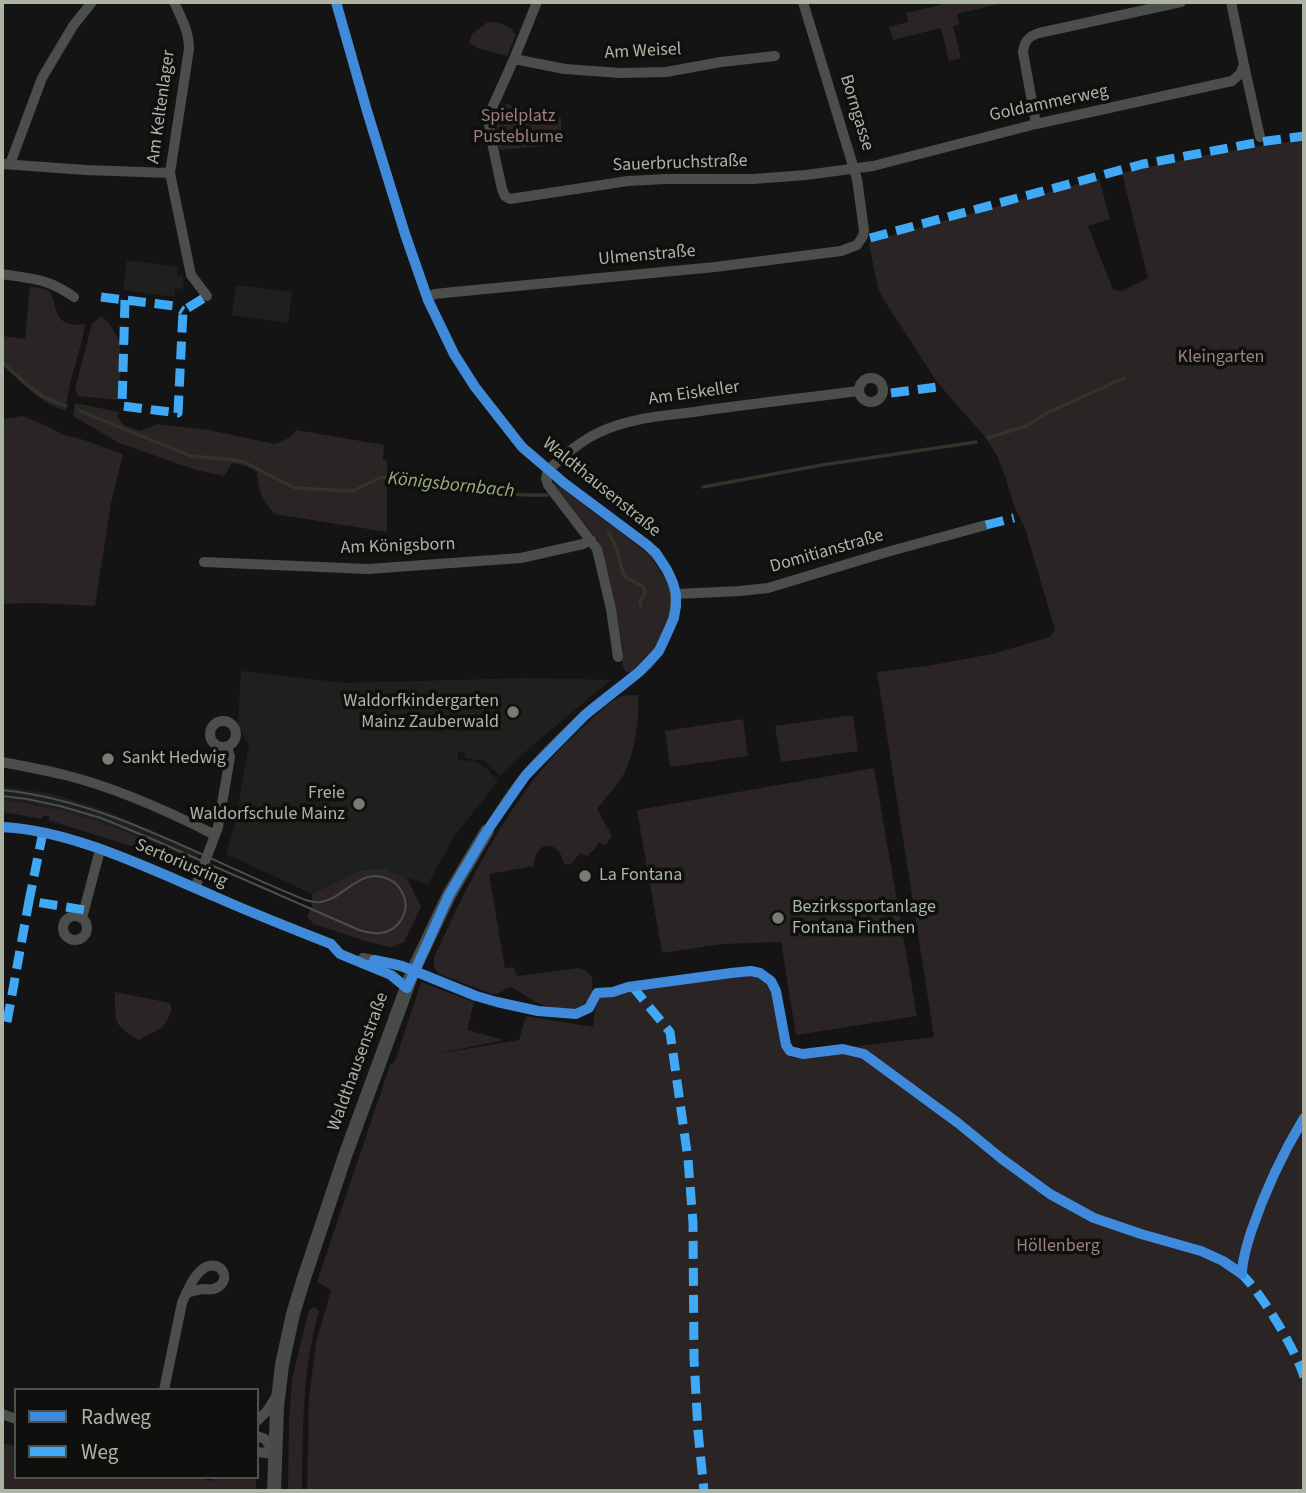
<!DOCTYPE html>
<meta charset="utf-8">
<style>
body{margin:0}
#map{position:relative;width:1306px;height:1493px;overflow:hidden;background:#141414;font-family:"Source Sans 3",sans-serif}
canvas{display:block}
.frame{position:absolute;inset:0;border:4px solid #acb4a6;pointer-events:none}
.legend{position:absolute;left:14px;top:1388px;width:245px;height:91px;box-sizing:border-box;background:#0f100e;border:2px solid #4e524b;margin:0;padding:9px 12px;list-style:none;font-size:21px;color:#acb4a6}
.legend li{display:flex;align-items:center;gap:14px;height:35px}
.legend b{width:35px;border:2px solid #4e524b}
</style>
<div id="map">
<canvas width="1306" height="1493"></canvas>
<div class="frame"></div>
<ul class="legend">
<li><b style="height:9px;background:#408adc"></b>Radweg</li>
<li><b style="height:9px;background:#3fa9f5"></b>Weg</li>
</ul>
</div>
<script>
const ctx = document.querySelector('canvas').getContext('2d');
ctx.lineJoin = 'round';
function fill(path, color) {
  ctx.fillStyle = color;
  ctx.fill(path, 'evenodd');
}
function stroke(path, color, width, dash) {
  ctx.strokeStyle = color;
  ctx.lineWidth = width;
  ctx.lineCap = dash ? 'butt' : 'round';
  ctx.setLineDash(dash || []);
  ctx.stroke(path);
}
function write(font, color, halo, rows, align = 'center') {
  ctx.font = font + ' "Source Sans 3",sans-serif';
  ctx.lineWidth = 7;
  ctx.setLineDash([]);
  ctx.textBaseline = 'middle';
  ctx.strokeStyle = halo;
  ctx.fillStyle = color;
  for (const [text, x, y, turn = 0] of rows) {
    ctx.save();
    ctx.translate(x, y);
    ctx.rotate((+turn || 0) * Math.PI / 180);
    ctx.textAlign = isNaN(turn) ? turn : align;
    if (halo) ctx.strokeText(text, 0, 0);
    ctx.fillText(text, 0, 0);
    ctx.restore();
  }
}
const built = new Path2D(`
 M127,260L179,267L177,276L183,277L184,289L175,288V297L123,290Z
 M236,285L292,292L288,323L232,315Z
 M241,671L345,683L527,678L611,680L535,743L500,776L484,761L466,758L464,751L458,752V760L475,761L488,770L498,781L453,838L428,884L407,878L385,869H372L359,871L312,894L226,854L234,827L249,745L238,723Z
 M2,786L52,794L86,804L108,812L201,853L196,861L119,829L66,811L2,799Z`);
const green = new Path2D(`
 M953,2H966L967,4L974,2H1006L957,14L959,24L953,26L961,58L949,61L941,28L893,40L889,27L908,22L906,13Z
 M488,22C499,22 510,25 516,35L507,56L480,49L469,43L472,34Z
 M502,103L561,118L562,144L499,150C497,131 494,120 502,103Z
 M1304,140V1491H307L309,1398L316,1343L331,1290L317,1282L390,1065L395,1061L421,982L474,1002L467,1030L504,1040L436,1054L519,1040L526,1016L593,1027L595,1010L601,996L648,986L746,973L758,975L772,986L782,1048L792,1058L847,1051L858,1046L934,1037L877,672L927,666L992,654L1050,637L1055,630L1025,528L1016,511L1005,476L997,456L986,438L937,382L886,303L878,289L869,243L875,240L1099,178L1110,219L1088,226L1113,290L1122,291L1148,278L1122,173C1182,159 1243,147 1304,140Z
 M30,286C35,288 43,288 47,290C60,298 48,330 85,324C81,354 67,381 66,411C39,403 22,382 2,364V336L25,339Z
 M101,316L109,323L120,342V392L119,397L116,400L78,396L75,389L92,324Z
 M75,403L119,412L117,416L125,426L140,431L157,424L209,430L275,444L289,438L296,430L384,445L383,460L387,461V532L274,514C263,499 258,492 257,472L246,466L232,463L224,476L196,470L119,443L73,416Z
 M23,416L51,428L66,436L78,438L123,454L111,503L95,606L35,603L2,604V419Z
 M555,483L649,554L665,578L669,588L671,604L666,627L653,650L631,672H626C622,666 620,656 623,649L610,582L598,540L553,484Z
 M638,695C640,717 635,751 625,772C618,785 606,797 597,809L612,836L605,845L598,842L595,849L587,856L580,853L573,862L568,865L564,864C559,838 534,841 534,866L489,874L505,968L514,967L515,973L518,976L578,968L585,970L592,977C595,1006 582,1012 555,1008C548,1006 540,1005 534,1001C525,997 520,990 510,987L497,994H492L439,974C433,968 433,963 435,955C474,872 514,787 584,726C593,718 611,699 622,696C627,695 633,695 638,695Z
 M853,715L858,751L781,762L775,726Z
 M743,719L748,756L670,767L665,731Z
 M874,768L917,1016L796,1035L781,942L723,944L662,953L637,810Z
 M2,799L66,811L119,829L196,861L190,867L183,866L171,862L168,856L137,844L134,847L51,821H49V816H43L42,819L2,812Z
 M372,869H385L407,878L421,907L404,942L393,947H389L362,940L314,924L307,917L312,906V894L359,871Z
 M115,992L170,1003L172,1011L163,1027L139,1040C113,1025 115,1022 115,992Z
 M315,1307L319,1311C302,1369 303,1431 302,1491H288L289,1421L292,1379L309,1310Z
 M2,1443L16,1446V1477H193L213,1481L214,1477H256V1491H2Z`);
const stream = new Path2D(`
 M2,362L26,384L44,397L66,406
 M1176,364L1199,360L1218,354
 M80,411L191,456L242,461L295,488L353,491L382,477L411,484L453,485L474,491L525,495H547
 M988,438L1026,426L1045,414L1124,378
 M703,487L822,465L976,442
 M608,533C619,546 618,562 625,577L644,587L645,593L640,601L641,606`);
const street = new Path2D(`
 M174,2C181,17 189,31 189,49L170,173L191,275L207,296
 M336,2L367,111L405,234L428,300L454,354L475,387L522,447L564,483L647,545C675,572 684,600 666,636C662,646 656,655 649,663C629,683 603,697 583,717C564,735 544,754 527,774C512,791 500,812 487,831
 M537,2L514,59L492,108L489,123L492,143L502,189L505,196L510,199L628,181L666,179H753L806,175L873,166L1036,124L1232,81L1240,74L1244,65L1231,2
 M514,59L565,69L620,73L666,72L721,62L775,56
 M1244,65L1260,137
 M1036,124L1023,52C1024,41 1029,36 1039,33L1181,2
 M2,164L86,170L170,173
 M10,164L42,78L73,26L92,2
 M2,274C33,279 47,278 74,297
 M427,297L435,294L454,292L715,267L841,251L857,245L863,236L864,230L857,179L803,2
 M859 390a12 12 0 1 1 24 0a12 12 0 1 1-24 0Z
 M548,470C564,456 580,441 600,432C629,418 662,416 694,412C748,404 804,398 859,391
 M548,470L546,478L548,485L597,549L611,609L618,657
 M204,562L368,569L521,558L583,544L591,540
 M676,594L740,591L768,588L887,552L986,525
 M210 734a13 13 0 1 1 26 0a13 13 0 1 1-26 0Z
 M2,762C23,766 44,770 65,775C117,788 168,811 215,835
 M2,827C72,830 152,870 216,897C254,914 293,929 331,944L340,954L391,975L407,988
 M195,888L218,827L230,757L227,746
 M63 928a12 12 0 1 1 24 0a12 12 0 1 1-24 0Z
 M82,918L100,850
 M363,958L395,964L413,971
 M164,1390L182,1303C187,1292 194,1273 206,1267C220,1260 232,1278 218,1287C212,1291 209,1289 202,1289C197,1290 191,1292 186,1293
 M2,1414L16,1419
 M257,1421L267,1411L276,1397
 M257,1436L265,1439L275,1454
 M257,1452L275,1454`);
const secondary = new Path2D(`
 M274,1491L277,1407L282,1365L293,1314L303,1281L345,1156L413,971L449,895L487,831`);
const tram = new Path2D(`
 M2,790C104,800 197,855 291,894C300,898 310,903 321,902C345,898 361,866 388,879C395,882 400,887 403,894C411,911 399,931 380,933C373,934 366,932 359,930L152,839L101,818L60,806L27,799L2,796`);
const quiet = new Path2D(`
 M870,238L1143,164L1260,142L1304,136
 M101,297L175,306L183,311
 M125,300L122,406L178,413L183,311L207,296
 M891,393L938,387
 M986,525L1014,518
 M43,832L29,901L85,910
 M632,986L670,1032L688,1159L693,1223L694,1359L698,1431L704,1491
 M7,1022L29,901
 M1239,1272C1259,1288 1297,1352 1304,1377`);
const cycleway = new Path2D(`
 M2,827C72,830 152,870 216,897C254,914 293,929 331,944L340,954L391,975L407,988L449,895L487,831L526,775L585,715L639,672L659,651L674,618L676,606V594L673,583L667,570L656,553L647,545L564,483L522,447L475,387L454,354L428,300L405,234L367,111L336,2
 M374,960L402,966L476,996L497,1002L538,1011L576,1014L589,1008L597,993L613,992L628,987L731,973L751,971L760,973L771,981L776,991L786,1045L790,1051L803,1054L843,1049L864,1054L958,1123L1002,1159L1050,1194L1094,1218L1141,1234L1201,1251L1223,1261L1242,1274
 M1242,1274C1242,1258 1247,1246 1251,1232C1265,1191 1282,1154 1304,1118`);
const markers = [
 [513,712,7,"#777c73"],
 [108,759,7,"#777c73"],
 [359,804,7,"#777c73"],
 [585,876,7,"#777c73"],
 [778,918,7,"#777c73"]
];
const streetNames = [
 ["Am Weisel",643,52,-3],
 ["Goldammerweg",1049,104,-12],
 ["Am Keltenlager",162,107,-82],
 ["Borngasse",856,113,73],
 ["Sauerbruchstraße",680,164,-2],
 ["Ulmenstraße",647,256,-5],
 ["Am Eiskeller",694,394,-8],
 ["Waldthausenstraße",601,488,39],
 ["Am Königsborn",398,547,-2],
 ["Domitianstraße",827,552,-16],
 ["Sertoriusring",181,864,23],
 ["Waldthausenstraße",359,1062,-70]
];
const parkNames = [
 ["Spielplatz",518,117],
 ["Pusteblume",518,138],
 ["Kleingarten",1221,358],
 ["Höllenberg",1058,1247]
];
const poiNames = [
 ["Waldorfkindergarten",499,702,"right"],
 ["Mainz Zauberwald",499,723,"right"],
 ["Sankt Hedwig",122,759],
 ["Freie",345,794,"right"],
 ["Waldorfschule Mainz",345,815,"right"],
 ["La Fontana",599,876],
 ["Bezirkssportanlage",792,908],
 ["Fontana Finthen",792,929]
];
const waterNames = [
 ["Königsbornbach",451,486,6]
];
fill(built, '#1e201e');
fill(green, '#2a2424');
stroke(stream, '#303429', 3.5);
stroke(street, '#4b4e4a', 10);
stroke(secondary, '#494b48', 14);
stroke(tram, '#4c4e4b', 2);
stroke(quiet, '#3fa9f5', 9, [18, 9]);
stroke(cycleway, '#408adc', 10);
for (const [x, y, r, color] of markers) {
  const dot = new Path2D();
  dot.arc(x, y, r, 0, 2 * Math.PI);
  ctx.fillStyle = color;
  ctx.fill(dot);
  stroke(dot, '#0f100e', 2.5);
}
write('18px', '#acb4a6', '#0f100e', streetNames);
write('18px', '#9d7f80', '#0f100e', parkNames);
write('18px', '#acb4a6', '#0f100e', poiNames, 'left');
write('italic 19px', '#9bac80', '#0f100e', waterNames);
</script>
